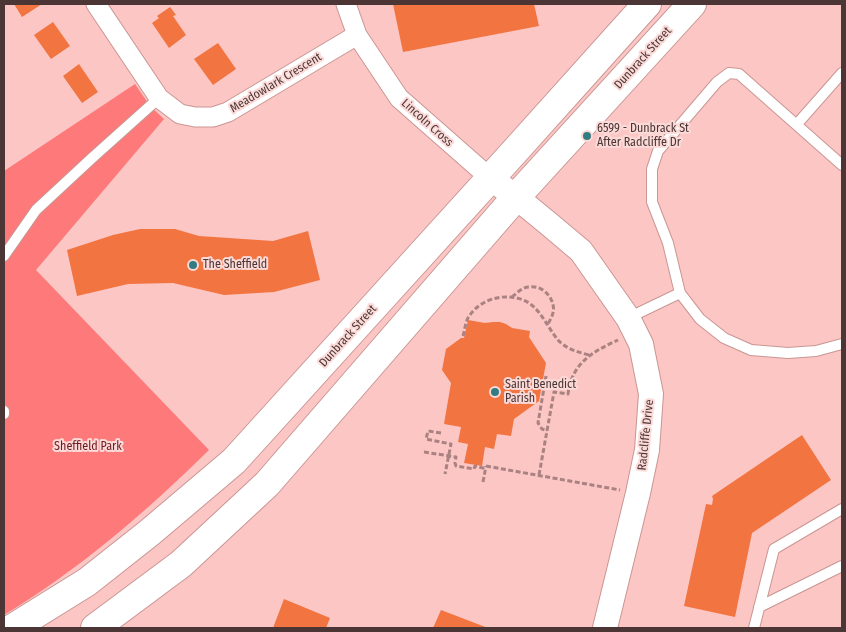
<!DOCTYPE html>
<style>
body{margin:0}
#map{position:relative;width:846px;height:632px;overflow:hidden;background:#fcc6c4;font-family:"Fira Sans Condensed",sans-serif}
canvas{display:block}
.frame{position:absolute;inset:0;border:5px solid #4b3635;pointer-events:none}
</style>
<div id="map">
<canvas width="846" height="632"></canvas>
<div class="frame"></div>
</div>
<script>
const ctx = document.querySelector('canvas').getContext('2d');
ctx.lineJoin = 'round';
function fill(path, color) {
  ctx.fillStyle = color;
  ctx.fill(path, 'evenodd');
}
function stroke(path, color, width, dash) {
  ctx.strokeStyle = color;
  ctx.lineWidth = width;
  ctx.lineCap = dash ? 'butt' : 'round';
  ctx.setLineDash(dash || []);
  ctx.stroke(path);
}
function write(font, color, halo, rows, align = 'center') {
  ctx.font = font + ' "Fira Sans Condensed",sans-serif';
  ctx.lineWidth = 4;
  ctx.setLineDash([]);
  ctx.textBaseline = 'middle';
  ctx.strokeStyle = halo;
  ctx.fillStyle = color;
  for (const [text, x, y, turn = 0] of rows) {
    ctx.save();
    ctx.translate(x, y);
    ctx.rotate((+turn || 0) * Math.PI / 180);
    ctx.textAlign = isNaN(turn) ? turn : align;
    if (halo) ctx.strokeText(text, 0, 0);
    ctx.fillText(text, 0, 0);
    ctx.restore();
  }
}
const green = new Path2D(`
 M135,84L150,106L164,119L36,270L209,450C146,512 80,569 4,615V171Z`);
const building = new Path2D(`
 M14,4H42L22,17Z
 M393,4H436V5L443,4H534L539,26L403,52Z
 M170,7L176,15L173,16L186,35L169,48L152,23L159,18L157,16Z
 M53,22L70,46L51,59L34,35Z
 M218,43L236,69L213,85L194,59Z
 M79,64L98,92L82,103L63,76Z
 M140,229H175L199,236L273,241L308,231L320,280L274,292L224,295L173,283L128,284L77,296L67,250L113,235Z
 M468,320L485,323L493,322H500L506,324L512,328L530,331L529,337L546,363L539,401L514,419L511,436L497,434L494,449L485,447L482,466L464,463L468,444L458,442L461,427L444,424L451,383L442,370L446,349L461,338H464Z
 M802,435L831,480L752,533L735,617L684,606L706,504L712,505L713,499L712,496Z
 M284,599L330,618L326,628H273Z
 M441,610L488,628H433Z`);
const path = new Path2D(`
 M512,297C517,293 522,287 529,287C540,285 551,294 553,305C555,312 551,318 548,324
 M463,336C465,330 465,323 468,318C480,297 510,291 529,303C542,312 548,328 558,340C566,349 578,352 589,355
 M546,376L538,423L542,429L547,431
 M441,433L428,431L426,439L451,444L445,474
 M424,452L456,457L455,463L456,466L474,469L475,466L483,468L486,466L620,490
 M539,475L554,392L568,394C572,363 592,352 618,340
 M483,482L486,466`);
const service = new Path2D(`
 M797,124L842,73
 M842,165L739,74L729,73L717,82L658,151L652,169V202L668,243L680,293L700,319L724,338L751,350L788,353L816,351L842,344
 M4,256L36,210L92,158L159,98
 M628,318L680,293
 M4,411V414
 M759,607L842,566
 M754,628L774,549L842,509`);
const minor = new Path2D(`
 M96,4L159,98L180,114L195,117H213L228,112L357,35
 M346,4L357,35L399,98L490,178`);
const tertiary = new Path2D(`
 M490,178L516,197L549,224L581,251L628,318L641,344L651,394L647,450L638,493L605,628`);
const secondary = new Path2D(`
 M13,628L87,582L149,533L234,461L515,151L647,4
 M95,628L181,564L267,484L516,197L692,4`);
const markers = [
 [587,136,5,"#337c81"],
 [193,265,5,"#337c81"],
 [495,392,5,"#337c81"]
];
const streetNames = [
 ["Dunbrack Street",643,58,-48],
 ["Meadowlark Crescent",276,83,-31],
 ["Lincoln Cross",427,123,42],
 ["Dunbrack Street",348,336,-48],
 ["Radcliffe Drive",646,435,-84]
];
const poiNames = [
 ["6599 - Dunbrack St",597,129],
 ["After Radcliffe Dr",597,143],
 ["The Sheffield",203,265],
 ["Saint Benedict",505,385],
 ["Parish",505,399]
];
const parkNames = [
 ["Sheffield Park",88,447]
];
fill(green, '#fd797a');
fill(building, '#f17441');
stroke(service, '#c99693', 12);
stroke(minor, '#c99693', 21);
stroke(tertiary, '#c99693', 26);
stroke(secondary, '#c99693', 30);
stroke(path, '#a98281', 3, [5, 2.5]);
stroke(service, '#fff', 10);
stroke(minor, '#fff', 19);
stroke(tertiary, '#fff', 24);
stroke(secondary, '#fff', 28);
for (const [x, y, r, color] of markers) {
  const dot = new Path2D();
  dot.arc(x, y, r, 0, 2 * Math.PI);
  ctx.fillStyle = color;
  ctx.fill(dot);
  stroke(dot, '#fbdad8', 2);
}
write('12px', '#4b3635', '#fbdad8', streetNames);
write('12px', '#4b3635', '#fbdad8', poiNames, 'left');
write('12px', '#6f1920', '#fbdad8', parkNames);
</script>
